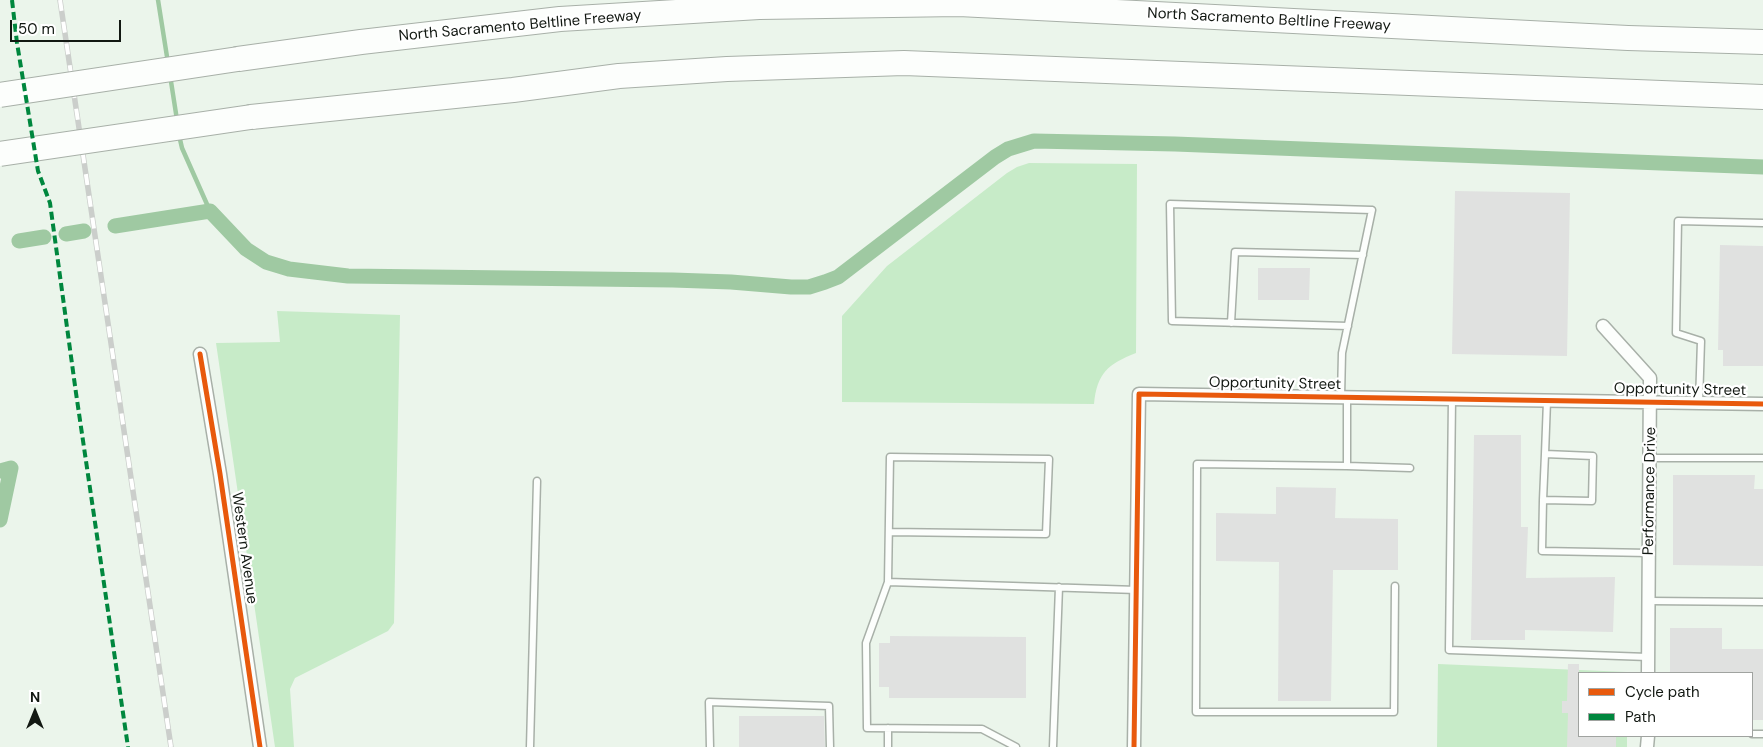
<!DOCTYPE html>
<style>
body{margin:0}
#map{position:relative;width:1763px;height:747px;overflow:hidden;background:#ebf5eb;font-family:"DM Sans",sans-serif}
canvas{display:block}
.legend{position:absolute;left:1578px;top:672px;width:175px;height:65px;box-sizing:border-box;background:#fff;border:1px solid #a0a3a0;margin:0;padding:6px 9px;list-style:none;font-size:15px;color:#121812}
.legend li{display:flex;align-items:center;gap:10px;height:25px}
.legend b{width:25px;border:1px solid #a0a3a0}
.north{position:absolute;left:10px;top:687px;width:50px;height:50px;-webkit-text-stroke:4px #fff;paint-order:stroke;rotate:0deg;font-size:14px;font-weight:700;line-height:20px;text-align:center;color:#121812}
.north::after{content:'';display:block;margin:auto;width:18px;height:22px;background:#121812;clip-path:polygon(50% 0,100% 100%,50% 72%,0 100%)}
.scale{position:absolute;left:10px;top:20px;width:111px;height:22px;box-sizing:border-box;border:2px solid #121812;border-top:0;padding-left:6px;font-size:15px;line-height:18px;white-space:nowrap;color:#121812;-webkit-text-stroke:4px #fff;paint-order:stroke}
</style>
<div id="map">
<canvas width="1763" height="747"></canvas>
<ul class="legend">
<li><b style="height:6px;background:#e8590c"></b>Cycle path</li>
<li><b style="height:6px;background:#00873e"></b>Path</li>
</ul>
<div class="north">N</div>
<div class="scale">50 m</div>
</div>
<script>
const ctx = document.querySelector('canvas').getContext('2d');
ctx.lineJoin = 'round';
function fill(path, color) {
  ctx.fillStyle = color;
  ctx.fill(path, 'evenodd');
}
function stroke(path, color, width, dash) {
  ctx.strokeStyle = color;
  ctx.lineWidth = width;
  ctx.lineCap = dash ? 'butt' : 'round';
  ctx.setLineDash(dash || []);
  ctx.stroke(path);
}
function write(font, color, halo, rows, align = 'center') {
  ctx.font = font + ' "DM Sans",sans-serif';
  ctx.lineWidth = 4.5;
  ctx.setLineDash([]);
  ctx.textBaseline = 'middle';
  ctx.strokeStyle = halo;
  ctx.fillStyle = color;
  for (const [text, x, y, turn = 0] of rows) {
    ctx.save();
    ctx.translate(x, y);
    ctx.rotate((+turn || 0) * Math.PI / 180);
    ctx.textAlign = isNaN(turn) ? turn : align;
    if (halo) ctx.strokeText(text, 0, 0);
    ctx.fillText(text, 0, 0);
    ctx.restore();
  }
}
const green = new Path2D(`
 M1029,163L1137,164L1136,353C1108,364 1097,373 1094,404L842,402V316L887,266L1007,173L1017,167Z
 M277,311L400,315L394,623L388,631L295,678L290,689L294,747H275L216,343L280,342Z
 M1438,664L1627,672V673H1579V736H1627V747H1437Z`);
const stream = new Path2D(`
 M158,0L168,63
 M170,75L177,120
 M179,135L182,148L210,211`);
const canal = new Path2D(`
 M115,226L210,211L246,249L266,262L289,269L348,276L673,280L731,282L791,287H809L825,282L838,277L995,157L1008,149L1034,141L1175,144L1763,167
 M66,234L84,231
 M19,241L44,237
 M0,471L11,468L0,520`);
const building = new Path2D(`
 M1455,191L1570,193L1567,356L1452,354Z
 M1720,245L1763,246V366H1723V350H1718Z
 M1258,268H1310L1309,300H1258Z
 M1474,435H1521V527H1528L1526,578L1615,577L1613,632L1525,630V640H1471Z
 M1673,475H1755L1754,489H1763V566L1673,565Z
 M1276,487L1336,488L1335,518L1398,519V570H1333L1331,701H1278L1279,562L1216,561V513L1276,514Z
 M1670,628H1722V649H1763V720H1752V673H1670Z
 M890,636L1026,637V698H889V687H879V643H890Z
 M1568,664H1579V736H1616V747H1567L1568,713H1562V701H1567Z
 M739,716H824L825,747H739Z`);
const service = new Path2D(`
 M1231,323L1235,252L1363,255
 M1341,397L1342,353L1372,210L1170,204L1172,321L1348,326
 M1347,397V466L1410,468
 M1452,399L1449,650L1648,657
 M1699,403L1701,341L1676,333L1678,221L1763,223
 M1545,454L1547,401
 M1650,458H1763
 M1347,466L1197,464L1196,712H1394L1395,586
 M1543,500L1545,454L1593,456L1592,501L1543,500L1542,551L1649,553
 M889,532L1046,534L1049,459L890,457L888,582L1137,590
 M888,582L866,643L867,728L982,729L1016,747
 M1649,601L1763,602
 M1752,734H1763
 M530,747L537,481
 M710,747L709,702L829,706L830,747
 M888,747V728
 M1053,747L1059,587`);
const minor = new Path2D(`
 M1603,326L1650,378L1648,673
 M200,354L220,474L260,747
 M1134,747L1139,394L1763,404
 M1647,747L1648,736`);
const motorway = new Path2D(`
 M238,59L361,42L560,19L759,7L959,4L1628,38L1763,42
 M251,117L513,90L619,76L727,69L904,63L1763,97`);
const rail = new Path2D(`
 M60,0L171,747`);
const motorwayBridge = new Path2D(`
 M0,95L238,59
 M0,154L251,117`);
const quiet = new Path2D(`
 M12,0L17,43L38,171L50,203L76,393L128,747`);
const cycleway = new Path2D(`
 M200,354L220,474L260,747
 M1134,747L1139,394L1763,404`);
const streetNames = [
 ["North Sacramento Beltline Freeway",1269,20,3],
 ["North Sacramento Beltline Freeway",520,26,-5],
 ["Opportunity Street",1275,384,1],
 ["Opportunity Street",1680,390,1],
 ["Performance Drive",1650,491,-89],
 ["Western Avenue",244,548,82]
];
fill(green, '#c7ebc8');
stroke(stream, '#9fc9a2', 4.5);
stroke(canal, '#9fc9a2', 15);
fill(building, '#e0e1e0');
stroke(service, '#a8b0a8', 9);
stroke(minor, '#a8b0a8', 15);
stroke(motorway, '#a8b0a8', 26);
stroke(service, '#fcfefc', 6);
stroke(minor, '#fcfefc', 12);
stroke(motorway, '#fcfefc', 24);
stroke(rail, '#cbcecb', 5.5);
stroke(rail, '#fff', 4, [11]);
stroke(motorwayBridge, '#a8b0a8', 26, []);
stroke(motorwayBridge, '#fcfefc', 24);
stroke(quiet, '#00873e', 4, [8, 4]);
stroke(cycleway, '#e8590c', 5);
write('15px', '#121812', '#fff', streetNames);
</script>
